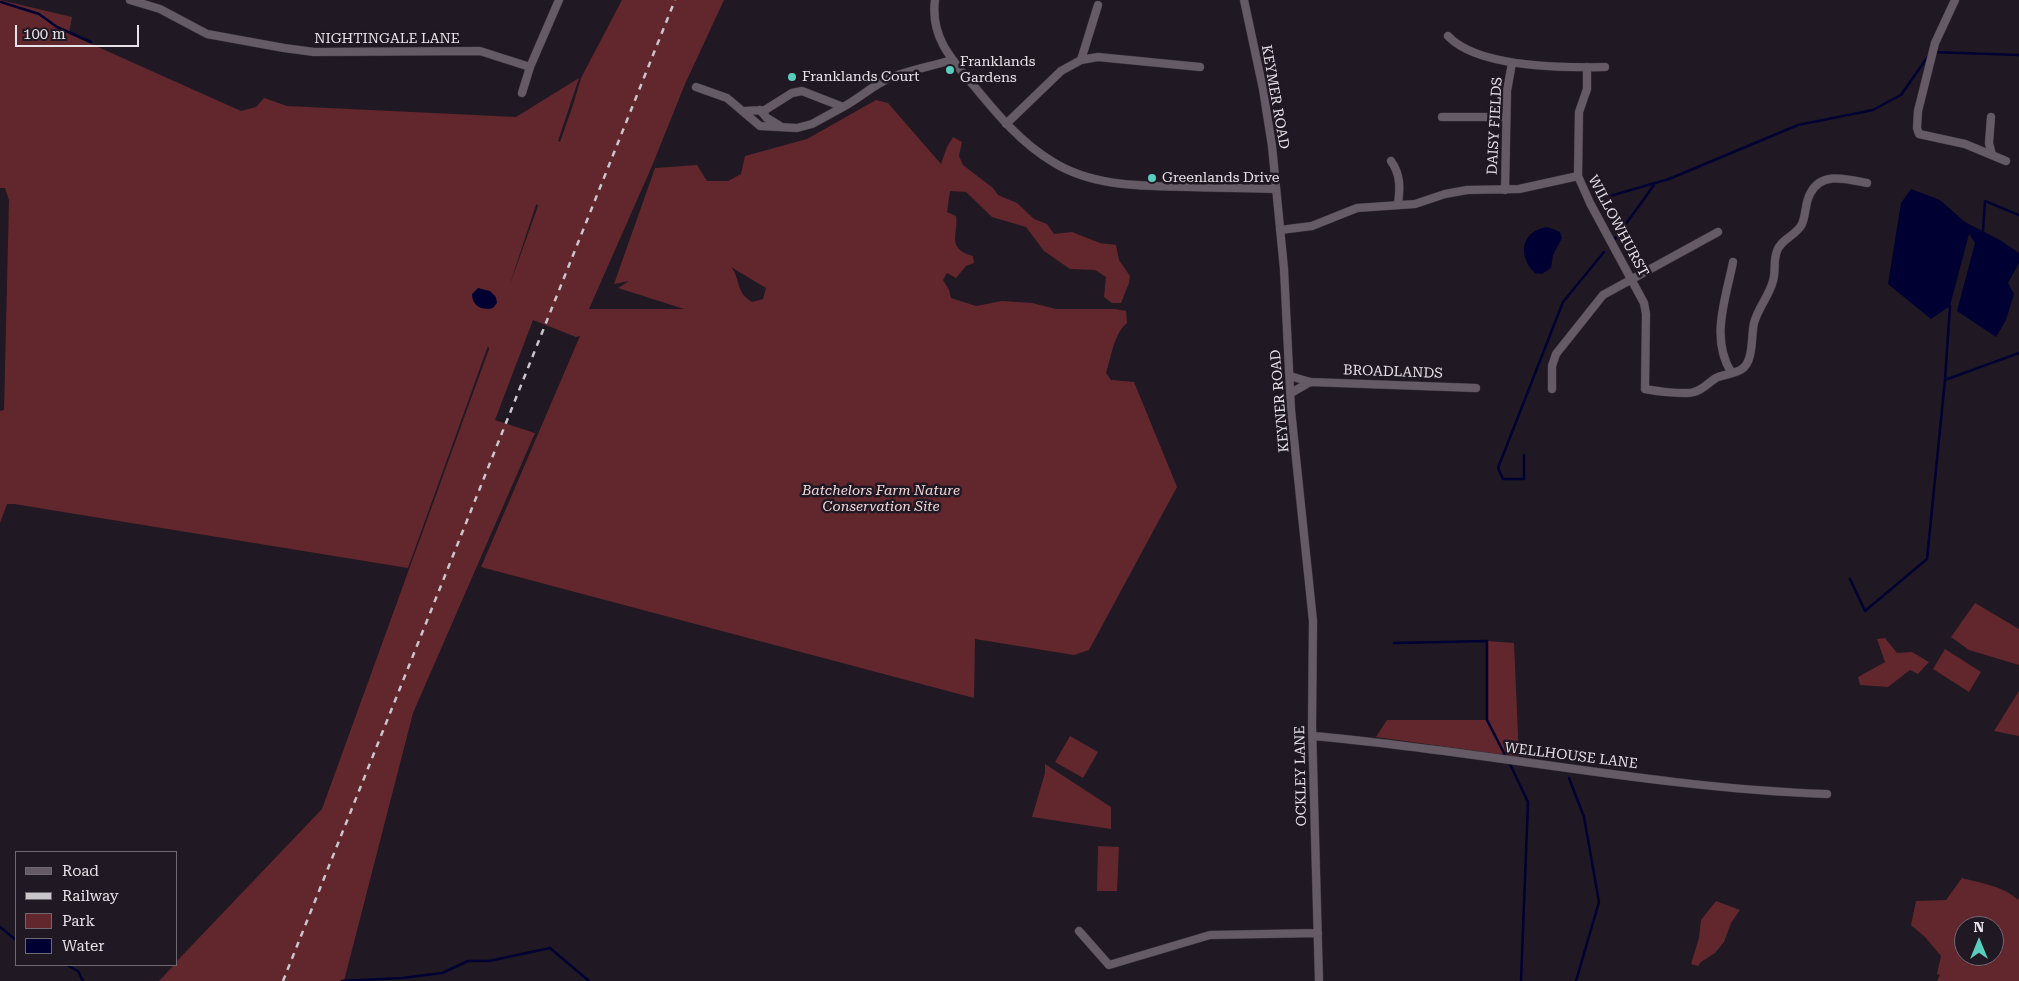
<!DOCTYPE html>
<style>
body{margin:0}
#map{position:relative;width:2019px;height:981px;overflow:hidden;background:#201822;font-family:"Roboto Serif",serif}
canvas{display:block}
.legend{position:absolute;left:15px;top:851px;width:162px;height:115px;box-sizing:border-box;background:#201822;border:1px solid #706871;margin:0;padding:6px 9px;list-style:none;font-size:15px;color:#e7e1e8}
.legend li{display:flex;align-items:center;gap:10px;height:25px}
.legend b{width:25px;border:1px solid #706871}
.north{position:absolute;left:1954px;top:916px;width:50px;height:50px;box-sizing:border-box;background:#201822;border:1px solid #706871;border-radius:50%;rotate:0deg;font-size:14px;font-weight:700;line-height:20px;text-align:center;color:#e7e1e8}
.north::after{content:'';display:block;margin:auto;width:18px;height:22px;background:#59cebf;clip-path:polygon(50% 0,100% 100%,50% 72%,0 100%)}
.scale{position:absolute;left:15px;top:25px;width:124px;height:22px;box-sizing:border-box;border:2px solid #e7e1e8;border-top:0;padding-left:6px;font-size:15px;line-height:18px;white-space:nowrap;color:#e7e1e8;-webkit-text-stroke:4px #201822;paint-order:stroke}
</style>
<div id="map">
<canvas width="2019" height="981"></canvas>
<ul class="legend">
<li><b style="height:6px;background:#655b67"></b>Road</li>
<li><b style="height:6px;background:#cbc5cc"></b>Railway</li>
<li><b style="height:14px;background:#62272d"></b>Park</li>
<li><b style="height:14px;background:#010032"></b>Water</li>
</ul>
<div class="north">N</div>
<div class="scale">100 m</div>
</div>
<script>
const ctx = document.querySelector('canvas').getContext('2d');
ctx.lineJoin = 'round';
function fill(path, color) {
  ctx.fillStyle = color;
  ctx.fill(path, 'evenodd');
}
function stroke(path, color, width, dash) {
  ctx.strokeStyle = color;
  ctx.lineWidth = width;
  ctx.lineCap = dash ? 'butt' : 'round';
  ctx.setLineDash(dash || []);
  ctx.stroke(path);
}
function write(font, color, halo, rows, align = 'center') {
  ctx.font = font + ' "Roboto Serif",serif';
  ctx.lineWidth = 5;
  ctx.setLineDash([]);
  ctx.textBaseline = 'middle';
  ctx.strokeStyle = halo;
  ctx.fillStyle = color;
  for (const [text, x, y, turn = 0] of rows) {
    ctx.save();
    ctx.translate(x, y);
    ctx.rotate((+turn || 0) * Math.PI / 180);
    ctx.textAlign = isNaN(turn) ? turn : align;
    if (halo) ctx.strokeText(text, 0, 0);
    ctx.fillText(text, 0, 0);
    ctx.restore();
  }
}
const green = new Path2D(`
 M0,0L72,17L69,34L241,111L256,107L264,98L287,106L516,117L579,78L558,141L560,142L573,105L581,78L622,0H724L685,84L652,166L589,309H684L618,288L629,281L614,284L655,168L697,165L707,181H728L741,174L745,156L807,139L876,100L888,103L941,164L947,147L953,137L962,142L959,156L963,165L993,188L998,195L1017,203L1034,219L1047,224L1054,234L1072,232L1100,243L1116,245L1119,260L1130,276L1129,283L1121,303H1112L1104,297L1106,277L1095,270L1070,269L1044,251L1026,227L992,217L966,192L950,191L947,212L956,216C959,234 945,248 973,256L974,263L966,266L956,278L947,273L943,280L949,290L951,298L976,306L1002,301L1032,303L1056,309H1115L1126,311L1127,323C1114,333 1111,358 1106,373L1111,380L1134,382L1177,487L1089,650L1074,655L975,639L974,698L481,567L580,336L576,337L533,320L495,420L535,433L413,713L344,981H159L174,965H176V962L322,809L489,349L488,346L408,568L14,504H7L0,523V411L4,410L9,200L5,188H0ZM537,204L538,206L509,287L536,205ZM731,267L766,288L763,299L752,302C735,292 741,279 731,267Z
 M1975,603L2019,629V665L1969,650L1951,637Z
 M1885,638L1897,653L1912,652L1929,662L1918,674L1910,670L1888,687L1860,685L1858,677L1885,662L1877,639Z
 M1487,641L1514,643L1519,757L1376,737L1387,720H1487Z
 M1945,649L1981,672L1969,692L1933,669Z
 M2019,691V736L1994,731Z
 M1070,736L1098,752L1083,778L1055,762Z
 M1045,764L1111,807V829L1032,817L1045,773Z
 M1098,846L1119,847L1117,891H1097Z
 M1962,878C1980,883 2004,886 2018,900L2019,897V981H1937L1940,975L1937,974L1941,956L1925,937L1911,925L1916,901L1946,900ZM1964,926H1994V956H1964Z
 M1716,901L1740,910L1731,923L1724,942L1715,953L1701,962L1698,966L1691,964L1699,938L1701,920Z`);
const water = new Path2D(`
 M1911,189L1940,200L1965,222L2000,240L2019,253V263L2008,283L2014,294L2006,320L1996,337L1957,311L1975,243L1969,234L1950,306L1931,319L1888,284L1901,203Z
 M1548,227L1560,232L1562,238L1553,255L1551,268L1542,274L1535,273C1517,256 1521,230 1548,227Z
 M478,288L490,291L496,297L497,303L493,308C482,311 472,306 472,294Z`);
const stream = new Path2D(`
 M1,2L39,14L57,27L91,42
 M1933,52L2019,55
 M1610,196L1669,179L1798,125L1873,110L1901,95L1929,55
 M1983,231L1985,201L2019,215
 M1615,239L1654,185
 M1945,380L2019,353
 M1524,455V479H1503L1498,468L1563,302L1604,252
 M1850,579L1865,611L1927,559L1945,380L1950,306
 M1394,643L1487,641V720L1506,757
 M1509,762L1528,802L1521,981
 M1569,778L1584,817L1599,902L1576,981
 M0,927L16,940
 M67,965L78,971L83,981
 M342,981L402,978L442,973L468,961H489L550,948L589,981`);
const minor = new Path2D(`
 M130,0L160,9L207,34L284,48L314,52L480,51L530,67
 M935,0C930,37 952,60 974,86C997,114 1021,143 1053,162C1093,187 1143,186 1189,187C1218,188 1247,188 1276,189
 M1244,0L1263,89L1272,146L1284,269L1291,410L1313,621L1312,726L1319,981
 M1955,0L1935,43L1918,111L1917,128L1919,134L1965,144L2006,161
 M1448,36C1478,68 1563,68 1605,67
 M1081,60L1098,5
 M696,87L727,98L760,126L797,128L812,124L843,107
 M522,93L530,67L559,0
 M760,110L767,118L780,126
 M744,111L765,110L792,93L802,91L843,107C860,98 874,84 892,77C911,70 932,66 952,60
 M1442,117H1506
 M1991,117L1989,143L1992,155
 M1006,124L1061,71L1081,60L1098,57L1200,67
 M1391,161C1401,175 1400,188 1398,204
 M1578,176L1579,112L1587,89V67
 M1505,190L1507,91L1512,63
 M1280,230L1312,226L1357,208L1415,204L1445,194L1467,190L1519,189L1578,176L1590,203L1644,303L1646,314L1645,389C1655,391 1685,395 1694,392C1703,390 1709,382 1716,378C1724,374 1735,374 1742,369C1754,361 1751,335 1754,323C1758,308 1769,296 1773,281C1776,271 1773,261 1777,251C1781,239 1797,235 1802,224C1806,215 1805,203 1810,194C1821,171 1847,179 1867,183
 M1731,372C1710,338 1726,298 1733,262
 M1290,376L1310,382L1476,388
 M1552,389V366L1556,354L1603,295L1718,232
 M1291,393L1310,382
 M1313,736C1485,751 1654,788 1827,794
 M1079,931L1109,965L1210,935L1318,933`);
const rail = new Path2D(`
 M283,981L675,0`);
const markers = [
 [950,70,5,"#59cebf"],
 [792,77,5,"#59cebf"],
 [1152,178,5,"#59cebf"]
];
const streetNames = [
 ["NIGHTINGALE LANE",387,39],
 ["KEYMER ROAD",1275,97,80],
 ["DAISY FIELDS",1495,126,-87],
 ["WILLOWHURST",1618,226,62],
 ["BROADLANDS",1393,372,2],
 ["KEYNER ROAD",1280,401,-95],
 ["WELLHOUSE LANE",1571,756,7],
 ["OCKLEY LANE",1301,776,-91]
];
const poiNames = [
 ["Franklands",960,62],
 ["Gardens",960,78],
 ["Franklands Court",802,77],
 ["Greenlands Drive",1162,178]
];
const parkNames = [
 ["Batchelors Farm Nature",881,491],
 ["Conservation Site",881,507]
];
fill(green, '#62272d');
fill(water, '#010032');
stroke(stream, '#010032', 2.5);
stroke(minor, '#3b353c', 9);
stroke(minor, '#655b67', 8);
stroke(rail, '#cbc5cc', 2.5, [6, 6]);
for (const [x, y, r, color] of markers) {
  const dot = new Path2D();
  dot.arc(x, y, r, 0, 2 * Math.PI);
  ctx.fillStyle = color;
  ctx.fill(dot);
  stroke(dot, '#201822', 2);
}
write('14px', '#e7e1e8', '#201822', streetNames);
write('14px', '#e7e1e8', '#201822', poiNames, 'left');
write('italic 14px', '#f3d7d8', '#201822', parkNames);
</script>
